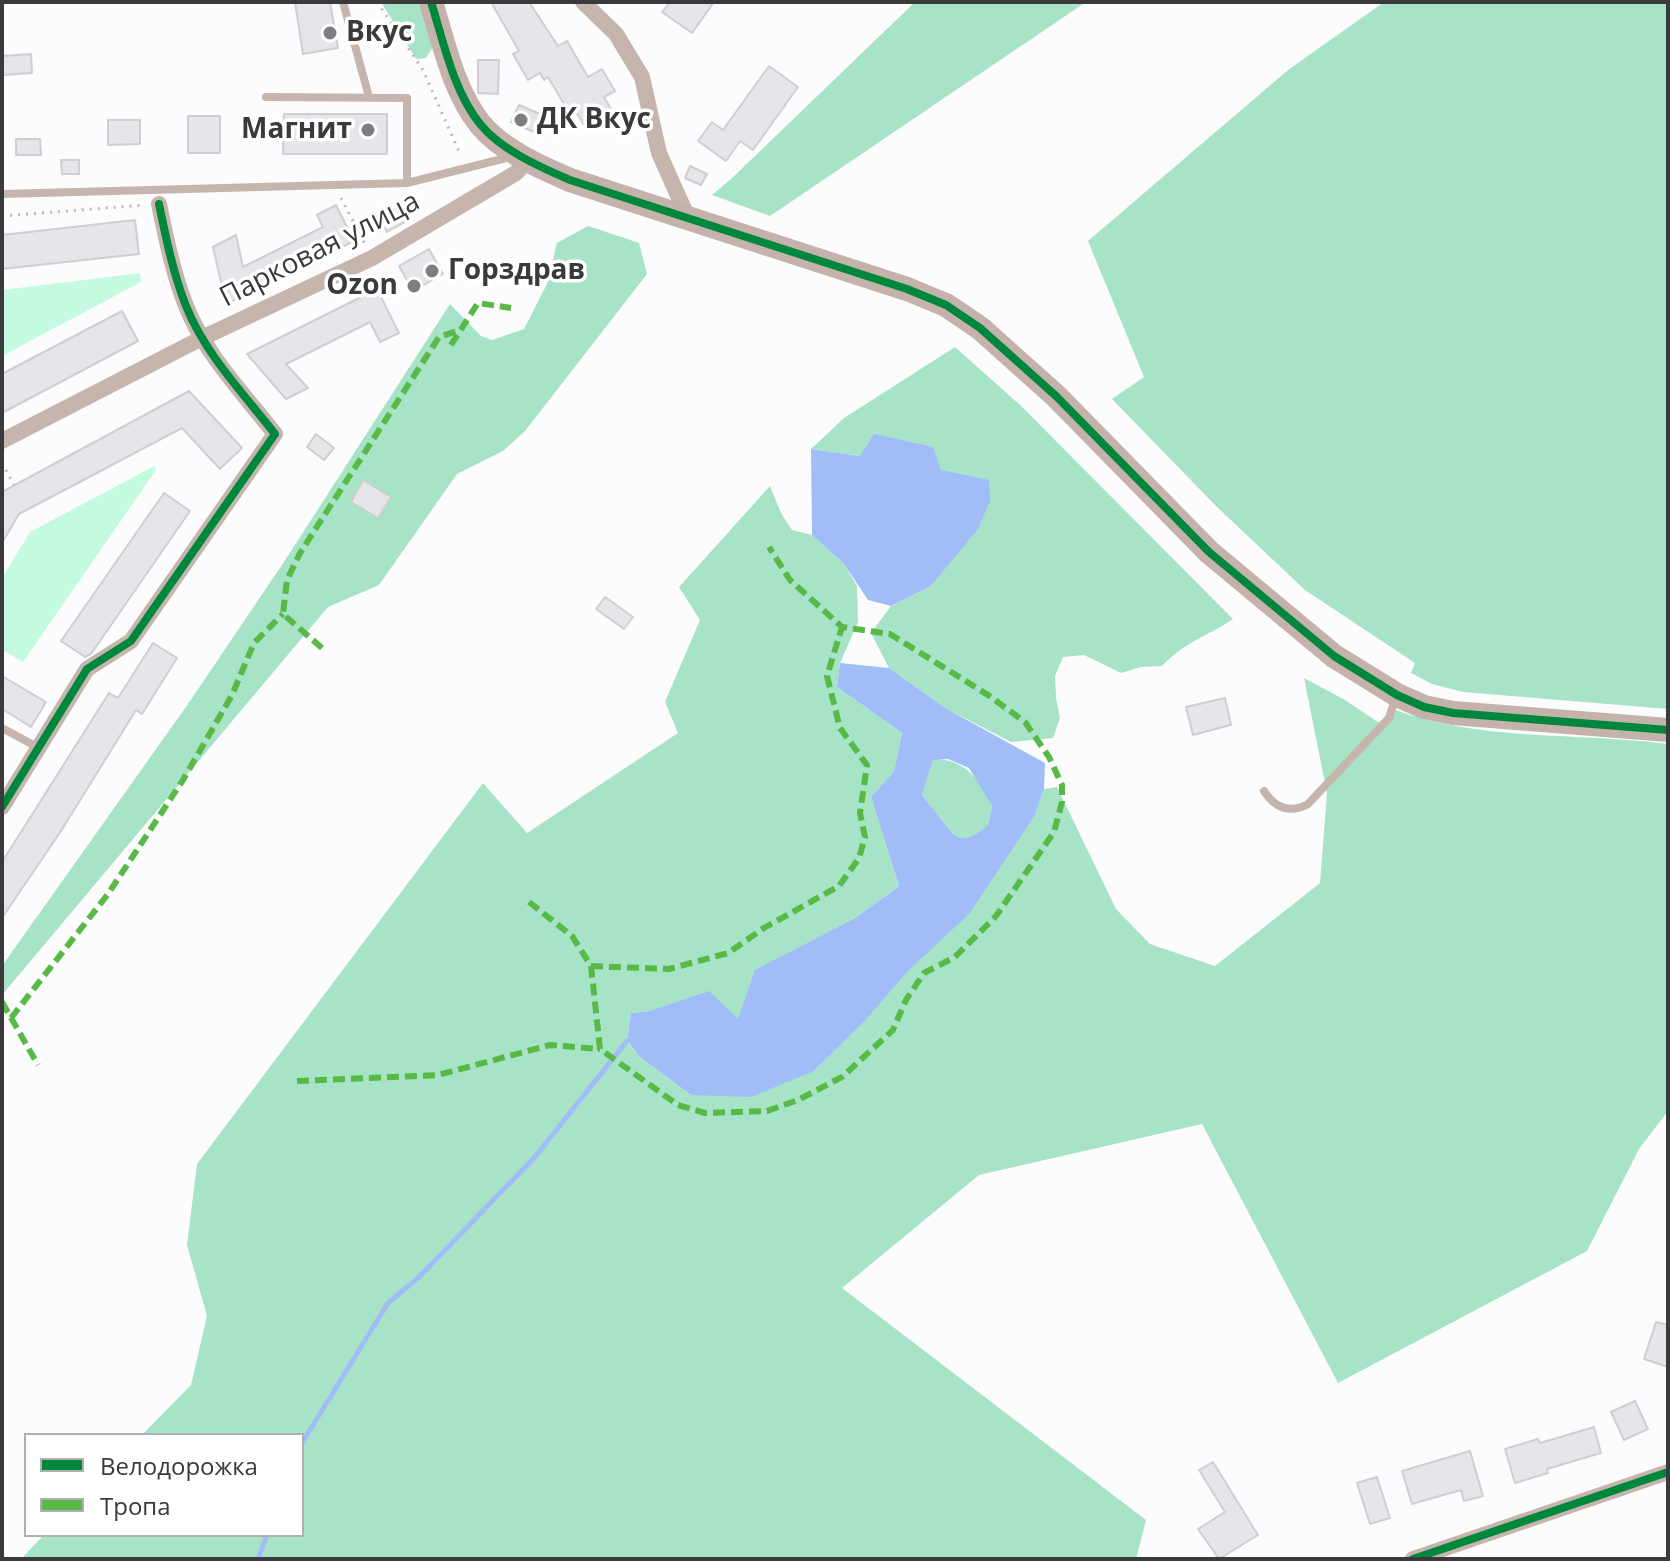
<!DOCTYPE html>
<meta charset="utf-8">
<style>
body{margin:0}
#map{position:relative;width:1670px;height:1561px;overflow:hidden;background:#fcfcfe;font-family:"Open Sans",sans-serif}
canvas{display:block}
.frame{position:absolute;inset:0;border:4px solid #3a3a3c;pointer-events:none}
.legend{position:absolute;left:24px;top:1433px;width:280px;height:104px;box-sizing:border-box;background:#fff;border:2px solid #b0b0b1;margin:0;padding:10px 14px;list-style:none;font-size:24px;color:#3a3a3c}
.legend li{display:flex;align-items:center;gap:16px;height:40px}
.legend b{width:40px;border:2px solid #b0b0b1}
</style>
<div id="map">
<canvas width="1670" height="1561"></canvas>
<div class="frame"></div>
<ul class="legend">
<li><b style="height:10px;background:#00873e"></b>Велодорожка</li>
<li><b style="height:10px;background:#58b947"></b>Тропа</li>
</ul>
</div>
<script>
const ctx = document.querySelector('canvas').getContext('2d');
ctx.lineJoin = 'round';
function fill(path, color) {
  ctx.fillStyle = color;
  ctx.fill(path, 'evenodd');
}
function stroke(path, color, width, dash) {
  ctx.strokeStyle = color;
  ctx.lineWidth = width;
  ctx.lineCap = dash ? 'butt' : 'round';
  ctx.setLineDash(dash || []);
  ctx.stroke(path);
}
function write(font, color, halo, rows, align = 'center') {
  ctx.font = font + ' "Open Sans",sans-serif';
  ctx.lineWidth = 7;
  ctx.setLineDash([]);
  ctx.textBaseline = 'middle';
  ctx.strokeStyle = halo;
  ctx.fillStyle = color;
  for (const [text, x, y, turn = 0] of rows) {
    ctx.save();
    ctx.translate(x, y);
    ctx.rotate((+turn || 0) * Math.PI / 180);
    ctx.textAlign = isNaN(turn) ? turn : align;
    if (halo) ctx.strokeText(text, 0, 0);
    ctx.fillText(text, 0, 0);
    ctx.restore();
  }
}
const green = new Path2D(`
 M140,273L141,282L2,356V290Z
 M154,466L156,470L23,662L2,650V578L30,532Z`);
const forest = new Path2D(`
 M381,2H423L433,47L426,58L416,59Z
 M915,2H1086L770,216L712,195L731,179Z
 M1384,2H1668V709L1463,692L1432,684L1411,673L1415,663L1305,590L1216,506L1112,399L1144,377L1088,241L1288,70Z
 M588,226L639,243L647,274L525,431L503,451L457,474L379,585L328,607L2,995V966L188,704L284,562L450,304L481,336L492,340L524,329L547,284L557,243Z
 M955,347L1020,405L1233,619C1206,637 1186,641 1162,666L1141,667L1121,673L1084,655L1063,657L1055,676L1056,698L1060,718L1053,738L1011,742L947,709L889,668L871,633L891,606L930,587L951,559L860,456L811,449L844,418Z
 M770,486L781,513L792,530L812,535L844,564L857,586L858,622L840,663L837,687L902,733L894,771L871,797L899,886L855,918L756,970L738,1020L650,1011L631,1013L627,1042L640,1057L691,1095L814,1071L866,1020L1003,860L1035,815L1044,789L1057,787L1116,909L1150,944L1215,966L1320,883L1327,793L1304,678L1345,700L1384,726L1393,709C1480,742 1577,732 1668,744V1111L1639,1149L1587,1251L1338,1383L1202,1124L979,1175L842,1288L1146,1520L1136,1559H21L44,1535H302V1435H142L191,1385L207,1316L187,1245L197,1164L483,783L527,833L678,733L665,702L700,620L679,587Z
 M933,759C966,759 979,779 992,806L988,825C977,833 966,844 953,834L922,795Z`);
const water = new Path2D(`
 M874,434L933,447L941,470L989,480L990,501L978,529L930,587L891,606L868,600L844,564L812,535L811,449L860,456Z
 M840,663L889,668L947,709L1045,763L1044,789L1035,815L969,914L909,970L866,1020L814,1071L751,1097L691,1095L640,1057L627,1041L631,1013L650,1011L709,991L738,1019L755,970L855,918L899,886L871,797L894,771L902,733L837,687ZM948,759L969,768L992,806L988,825C977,833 966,844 953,834L922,795L933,760Z`);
const stream = new Path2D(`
 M302,1443L388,1303L418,1278L534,1158L627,1041
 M258,1559L267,1535`);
const building = new Path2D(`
 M295,2H330L338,48L303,54Z
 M491,2H529L558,46L567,41L588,77L602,69L615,91L604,97L611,109L584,125L577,113L571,116L548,77L544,80L540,73L528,80L513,54L519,51Z
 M670,2H714L692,33L662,12Z
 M31,54L32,73L2,75V56Z
 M478,60H499L498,94L478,93Z
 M769,66L798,87L753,150L740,141L726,161L698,141L712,122L723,130Z
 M519,105L549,118L541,135L511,122Z
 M284,114H387V154H283Z
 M188,116H220V153H188Z
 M108,120H140V144L108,145Z
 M16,139H40L41,155H16Z
 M61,160H79V174H62Z
 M690,166L707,174L701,185L685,178Z
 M336,205L354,241L226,304L213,247L236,235L243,267L323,227L317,215Z
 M397,208L405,222L387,232L379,218Z
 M135,220L139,254L2,269V235Z
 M429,249L443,274L413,291L399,266Z
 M377,289L399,333L380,342L370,322L286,364L308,388L286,399L247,354Z
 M122,311L138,341L2,413V374Z
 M189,391L242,448L220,469L182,428L19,514L2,543V492Z
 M316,434L334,448L324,460L307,447Z
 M363,480L391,497L378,518L351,502Z
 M164,493L190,511L91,654L85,657L61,641Z
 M605,597L633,617L624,629L596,609Z
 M153,643L177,658L142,714L136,710L61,831L2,918V862L109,693L118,698Z
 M2,676L46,702L31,727L2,709Z
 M1225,698L1231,725L1193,735L1186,707Z
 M1656,1322L1668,1325V1367L1644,1359Z
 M1635,1401L1648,1429L1624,1440L1611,1412Z
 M1594,1427L1601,1453L1547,1469L1548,1473L1515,1483L1505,1449L1538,1439L1540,1443Z
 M1470,1451L1483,1496L1464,1501L1461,1490L1412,1504L1402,1471Z
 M1213,1462L1258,1535L1219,1559L1198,1529L1225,1512L1199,1470Z
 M1377,1477L1390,1518L1370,1524L1357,1483Z`);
const path = new Path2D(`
 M377,2L423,70L461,156
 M341,198L365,244
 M2,216L145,205
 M2,463L14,485`);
const lane = new Path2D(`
 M343,2L369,97
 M266,97L407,98V183
 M2,194L407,183L510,157
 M2,728L39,748
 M1264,791C1275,808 1290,814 1308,804L1389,718L1395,699`);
const street = new Path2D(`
 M583,2L616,34L642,77L659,153L688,218
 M2,441L202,338L372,258L516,173L527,161
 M2,807L87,669L131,641L275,434C244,394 205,354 186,306C173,273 166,238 159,204
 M1413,1559L1668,1472`);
const secondary = new Path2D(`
 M431,2C444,43 453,90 480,124C501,150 540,167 570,180L907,289L946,305L980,328L1056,396L1209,552L1334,656L1397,695L1424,707L1453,713L1668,730`);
const quiet = new Path2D(`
 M451,345L478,303L511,308
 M322,648L283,614L287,580L300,553L439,337L460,330
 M529,902L572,936L591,966L600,1049L678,1105L705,1113L767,1111L798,1100L842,1077L893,1030L906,1000L924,973L955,957L996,916L1054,832L1062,802V785L1049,757L1025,722L988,695L890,634L842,627L790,580L769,547
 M591,966L669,969L728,953L764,928L839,886L859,858L865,837L860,813L867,765L840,728L827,676L842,627
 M2,1002L38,1065
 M11,1018L108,894L183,780L232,695L254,643L283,614
 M297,1081L438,1075L550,1045L600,1049`);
const cycleway = new Path2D(`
 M431,2C444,43 453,90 480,124C501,150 540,167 570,180L907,289L946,305L980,328L1056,396L1209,552L1334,656L1397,695L1424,707L1453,713L1668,730
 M2,807L87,669L131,641L275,434C244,394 205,354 186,306C173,273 166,238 159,204
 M1413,1559L1668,1472`);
const markers = [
 [330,33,8,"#7e7e80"],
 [521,120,8,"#7e7e80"],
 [368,130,8,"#7e7e80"],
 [432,271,8,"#7e7e80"],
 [414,286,8,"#7e7e80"]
];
const poiNames = [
 ["Вкус",346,33],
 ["ДК Вкус",537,120],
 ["Магнит",352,130,"right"],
 ["Горздрав",448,271],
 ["Ozon",398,286,"right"]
];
const streetNames = [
 ["Парковая улица",320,250,-27]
];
fill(green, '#c4fbe0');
fill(forest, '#a7e3c6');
fill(water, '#a1bdf7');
stroke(stream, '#a1bdf7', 5);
fill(building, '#e5e5ea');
stroke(building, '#cfcfd1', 2);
stroke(path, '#c2b7b2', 3, [2, 6]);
stroke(lane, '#c6b5ac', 8);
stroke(street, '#c6b5ac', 16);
stroke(secondary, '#c5b2aa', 24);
stroke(quiet, '#58b947', 6, [12, 6]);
stroke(cycleway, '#00873e', 8);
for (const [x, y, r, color] of markers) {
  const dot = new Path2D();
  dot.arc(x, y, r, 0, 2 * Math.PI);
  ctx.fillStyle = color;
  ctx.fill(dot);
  stroke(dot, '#fff', 3);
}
write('bold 28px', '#3a3a3c', '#fff', poiNames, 'left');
write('28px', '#3a3a3c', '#fff', streetNames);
</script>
